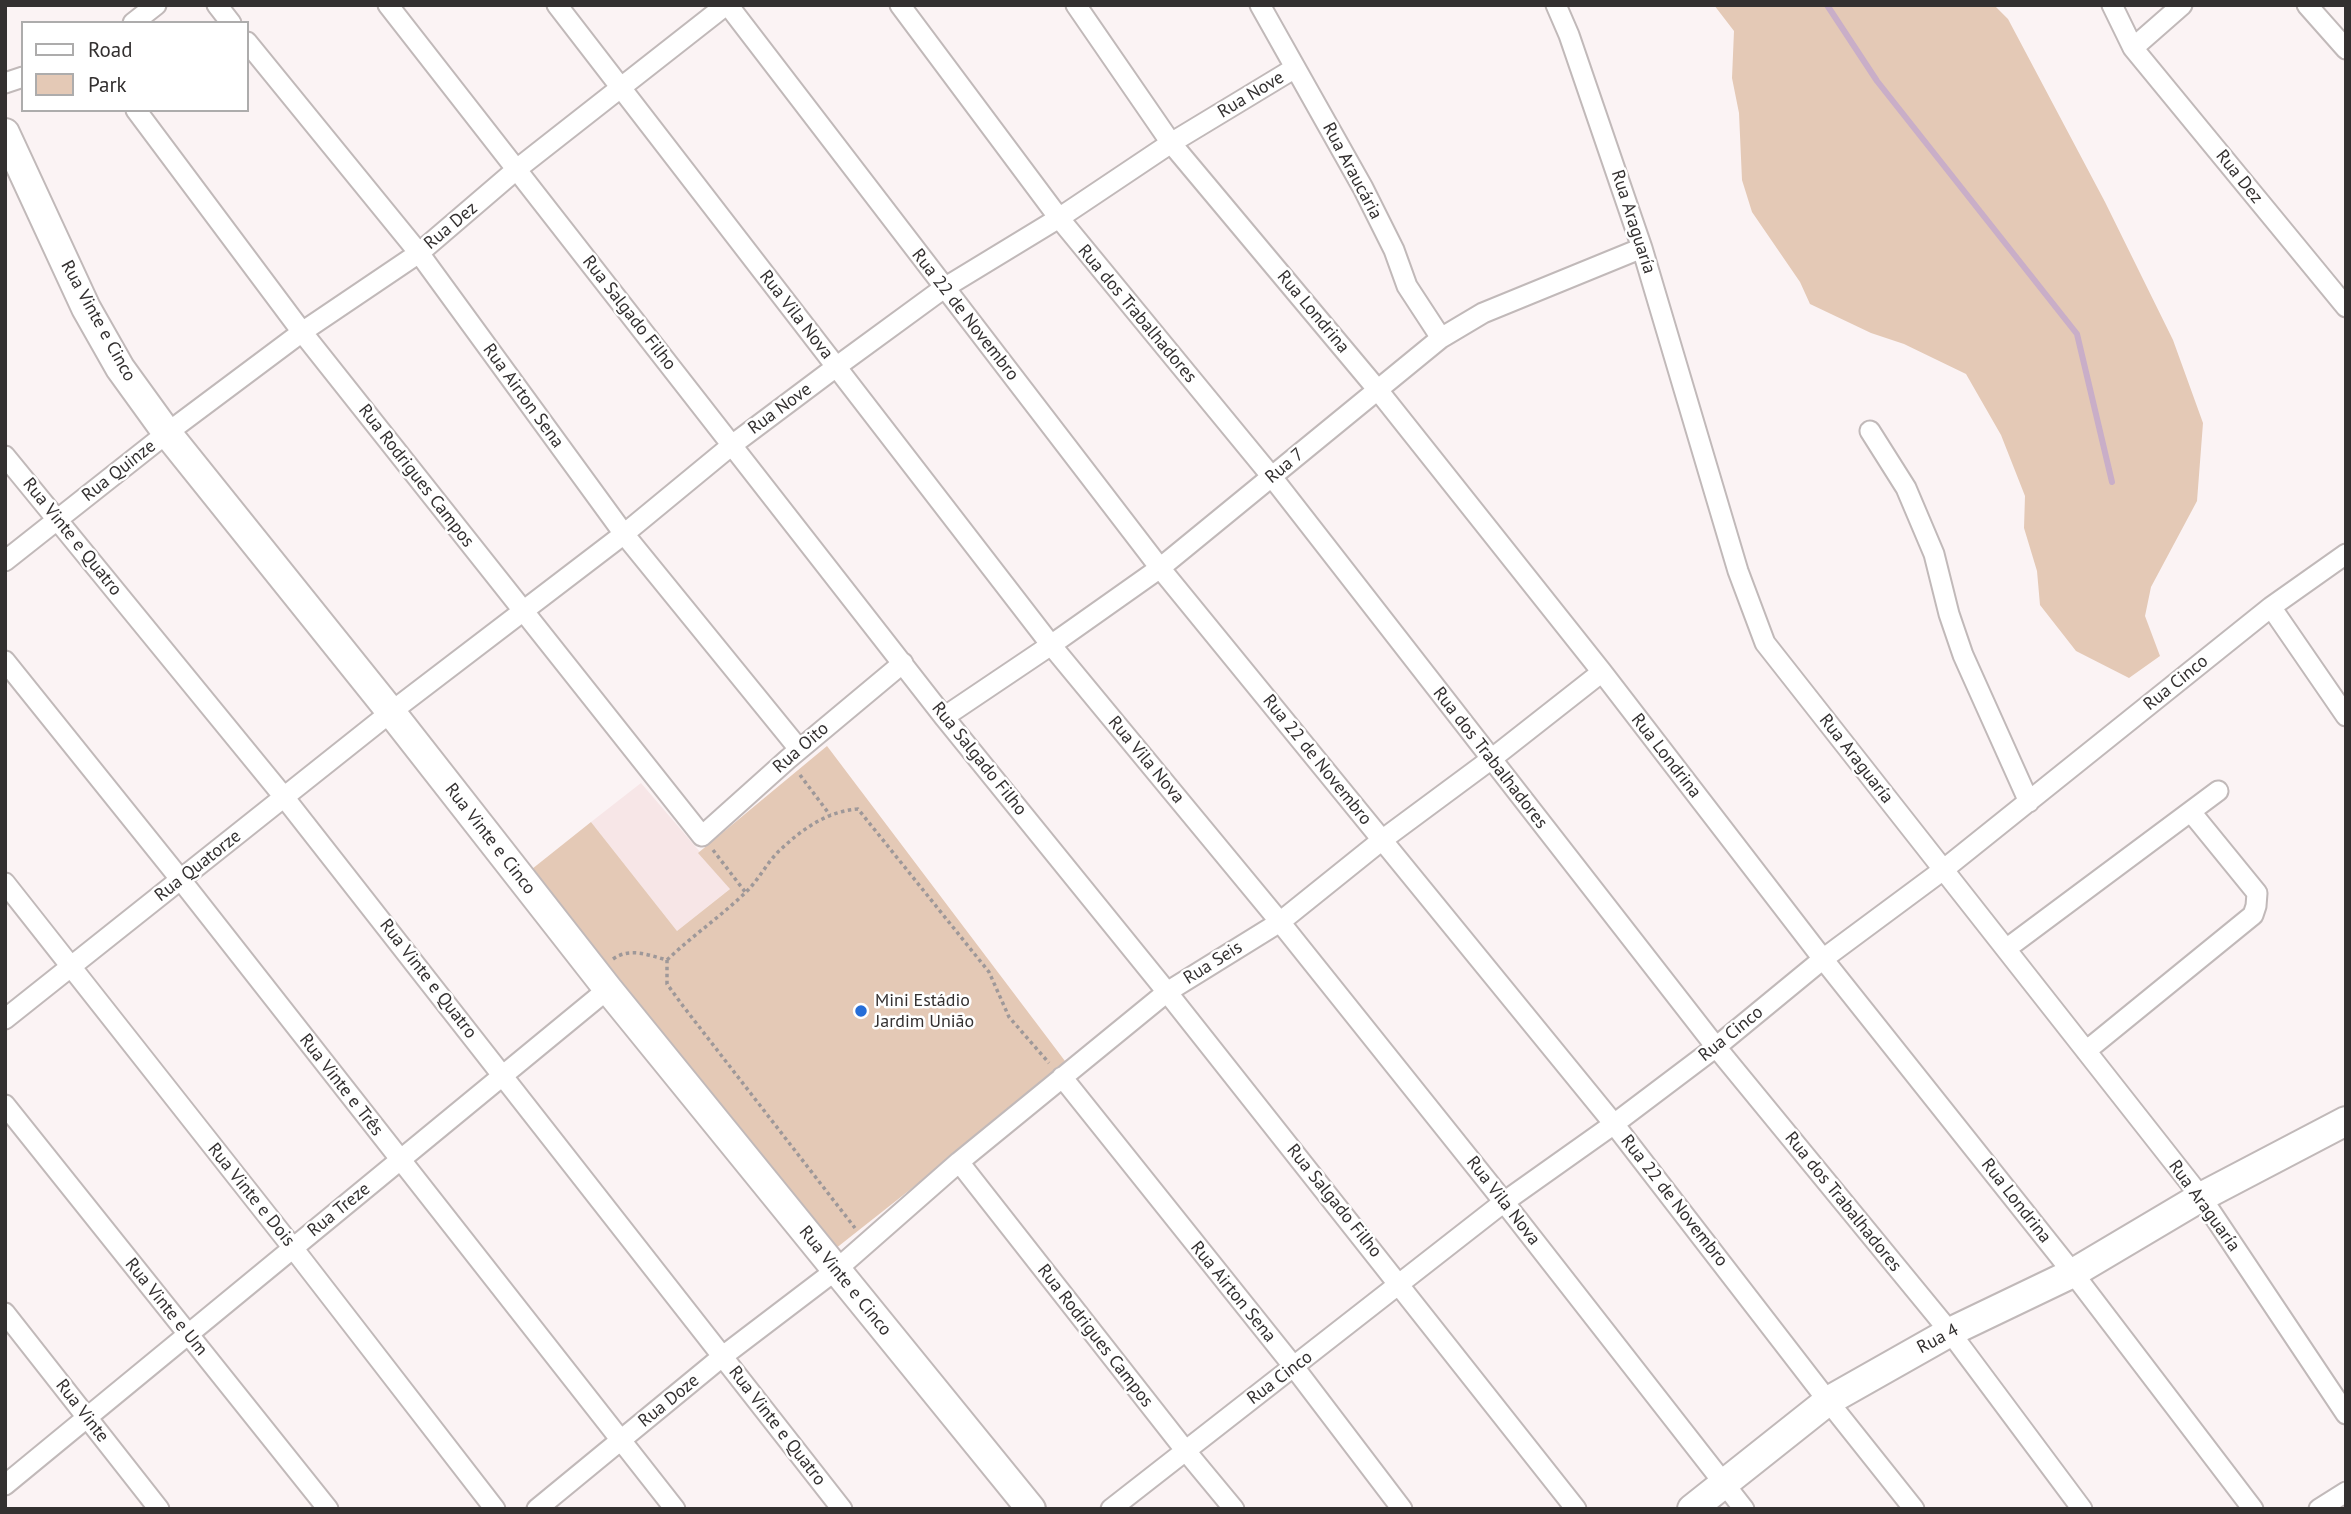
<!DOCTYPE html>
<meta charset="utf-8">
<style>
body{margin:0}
#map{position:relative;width:2351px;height:1514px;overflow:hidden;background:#fbf3f4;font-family:"PT Sans",sans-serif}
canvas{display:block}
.frame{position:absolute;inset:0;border:7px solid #333030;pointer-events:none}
.legend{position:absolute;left:21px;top:21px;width:228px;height:91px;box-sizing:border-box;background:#fff;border:2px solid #adacac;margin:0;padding:9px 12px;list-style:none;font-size:21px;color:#333030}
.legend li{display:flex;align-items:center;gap:14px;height:35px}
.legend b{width:35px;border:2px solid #adacac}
</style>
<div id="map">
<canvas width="2351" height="1514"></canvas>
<div class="frame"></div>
<ul class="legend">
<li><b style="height:9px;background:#fff"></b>Road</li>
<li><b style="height:19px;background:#e4c9b6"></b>Park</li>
</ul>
</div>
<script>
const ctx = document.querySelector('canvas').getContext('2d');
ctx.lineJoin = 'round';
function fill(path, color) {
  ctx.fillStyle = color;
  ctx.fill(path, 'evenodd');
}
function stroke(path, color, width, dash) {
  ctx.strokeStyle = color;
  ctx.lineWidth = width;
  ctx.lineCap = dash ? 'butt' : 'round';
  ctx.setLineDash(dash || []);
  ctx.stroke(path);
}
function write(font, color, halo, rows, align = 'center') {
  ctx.font = font + ' "PT Sans",sans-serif';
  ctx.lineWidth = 5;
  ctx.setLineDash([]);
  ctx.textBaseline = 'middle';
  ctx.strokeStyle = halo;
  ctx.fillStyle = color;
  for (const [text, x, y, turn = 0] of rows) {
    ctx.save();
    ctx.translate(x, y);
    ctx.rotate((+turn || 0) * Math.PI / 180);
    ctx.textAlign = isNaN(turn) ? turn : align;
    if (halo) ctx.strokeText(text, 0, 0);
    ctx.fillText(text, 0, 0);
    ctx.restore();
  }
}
const built = new Path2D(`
 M641,783L731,888L677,931L591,822Z`);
const green = new Path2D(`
 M1714,5H1994L2008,19L2105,202L2173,340L2203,423L2197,501L2151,587L2145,616L2160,656L2129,678L2076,651L2040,605L2037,571L2024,528L2025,496L2001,435L1966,374L1904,344L1871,333L1810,304L1800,282L1752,212L1742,180L1739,113L1732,78L1734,31Z
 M827,746L1068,1065L835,1249L532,869L591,822L677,931L730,889L698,853Z`);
const stream = new Path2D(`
 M1827,5L1877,81L2077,334L2112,482`);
const path = new Path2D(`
 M800,775L830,815
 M713,850L746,893
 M613,959C630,947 648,955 667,960V984L683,1006L855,1228
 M667,960C692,936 720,917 745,893C758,881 766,864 779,851C801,830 827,811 858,809L989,972L1009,1017L1049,1063`);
const street = new Path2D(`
 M217,5L231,23
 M388,5L944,717L1167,992L1576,1509
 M557,5L1051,645L1280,922L1504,1202L1744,1509
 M728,5L1160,568L1614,1124L1828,1401L1914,1509
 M900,5L1059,218L1272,477L1716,1047L1950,1332L2082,1509
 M1076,5L1171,143L1377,389L1602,672L1823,959L2073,1273L2253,1509
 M1260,5L1363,188L1394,250L1407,286L1441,338
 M1556,5L1569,35L1642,248L1738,571L1765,643L2201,1197L2346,1414
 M2112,5L2133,48
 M2182,5L2133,48L2346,307
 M2307,5L2346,49
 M133,23L156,5
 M247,42L419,253L624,534L799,749
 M5,83L23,77
 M136,110L302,332L702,836L788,759L903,663
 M1870,431L1906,488L1934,554L1949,614L1963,655L2029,802
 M5,456L284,797L842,1509
 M5,561L167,433L302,332L419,253L517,169L726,5
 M2271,607L2346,716
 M5,661L181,880L675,1509
 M944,717L1051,645L1160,568L1441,338L1483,313L1642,248
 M5,883L293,1248L495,1509
 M2006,949L2218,791
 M5,1019L391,712L624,534L732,445L836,367L944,288L1059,218L1171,143L1295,68
 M2086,1051L2253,915L2256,906L2257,893L2191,812
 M1062,1077L1294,1367L1402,1509
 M5,1105L328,1509
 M959,1162L1185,1450L1234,1509
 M5,1313L159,1509
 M5,1485L608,989
 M537,1509L723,1356L836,1270L959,1162L1167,992L1280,922L1382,840L1490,760L1602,672
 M1111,1509L1504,1202L1614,1124L1716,1047L1823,959L1943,870L2271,607L2346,554
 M2319,1509L2346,1492`);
const secondary = new Path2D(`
 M5,133L86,308L120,368L167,433L391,712L608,989L1031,1509
 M1692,1509L1828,1401L1950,1332L2073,1273L2201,1197L2346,1121`);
const markers = [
 [861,1011,7,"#256dd8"]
];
const streetNames = [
 ["Rua Nove",1251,95,-31],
 ["Rua Araucária",1352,171,62],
 ["Rua Dez",2239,177,51],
 ["Rua Araguaría",1633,222,72],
 ["Rua Dez",451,226,-40],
 ["Rua Londrina",1313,312,50],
 ["Rua Salgado Filho",629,313,52],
 ["Rua dos Trabalhadores",1137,314,50],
 ["Rua Vila Nova",796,315,52],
 ["Rua 22 de Novembro",965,315,52],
 ["Rua Vinte e Cinco",98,321,61],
 ["Rua Airton Sena",523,396,54],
 ["Rua Nove",780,409,-36],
 ["Rua 7",1285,466,-40],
 ["Rua Quinze",119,471,-38],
 ["Rua Rodrigues Campos",416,476,52],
 ["Rua Vinte e Quatro",72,537,51],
 ["Rua Cinco",2176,683,-39],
 ["Rua Oito",801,748,-41],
 ["Rua Londrina",1666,756,52],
 ["Rua dos Trabalhadores",1490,758,52],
 ["Rua Salgado Filho",979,759,51],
 ["Rua Araguaría",1856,759,52],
 ["Rua Vila Nova",1146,760,50],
 ["Rua 22 de Novembro",1317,760,51],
 ["Rua Vinte e Cinco",490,839,52],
 ["Rua Quatorze",198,866,-38],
 ["Rua Seis",1213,963,-32],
 ["Rua Vinte e Quatro",428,979,52],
 ["Rua Cinco",1731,1034,-39],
 ["Rua Vinte e Três",341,1085,52],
 ["Rua Vinte e Dois",251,1195,51],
 ["Rua Salgado Filho",1334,1201,51],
 ["Rua Vila Nova",1503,1201,52],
 ["Rua 22 de Novembro",1674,1201,52],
 ["Rua Londrina",2016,1201,52],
 ["Rua dos Trabalhadores",1843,1202,51],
 ["Rua Araguaría",2204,1206,54],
 ["Rua Treze",339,1210,-39],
 ["Rua Vinte e Cinco",845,1281,51],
 ["Rua Airton Sena",1233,1292,51],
 ["Rua Vinte e Um",166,1307,51],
 ["Rua Rodrigues Campos",1095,1336,52],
 ["Rua 4",1938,1339,-28],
 ["Rua Cinco",1280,1378,-37],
 ["Rua Doze",669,1401,-39],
 ["Rua Vinte",82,1411,52],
 ["Rua Vinte e Quatro",777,1426,52]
];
const poiNames = [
 ["Mini Estádio",875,1001],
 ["Jardim União",875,1022]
];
fill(built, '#f7e6e7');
fill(green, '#e4c9b6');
stroke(stream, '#c9aec8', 6);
stroke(street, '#c1b9b9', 23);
stroke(secondary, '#c1b9b9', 32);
stroke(path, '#9e9899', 3.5, [3.5, 3.5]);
stroke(street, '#fff', 19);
stroke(secondary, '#fff', 28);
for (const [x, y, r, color] of markers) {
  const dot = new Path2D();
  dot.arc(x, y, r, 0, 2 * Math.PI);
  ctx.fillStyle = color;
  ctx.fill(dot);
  stroke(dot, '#fff', 2.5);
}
write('18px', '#333030', '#fff', streetNames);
write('18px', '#333030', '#fff', poiNames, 'left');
</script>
